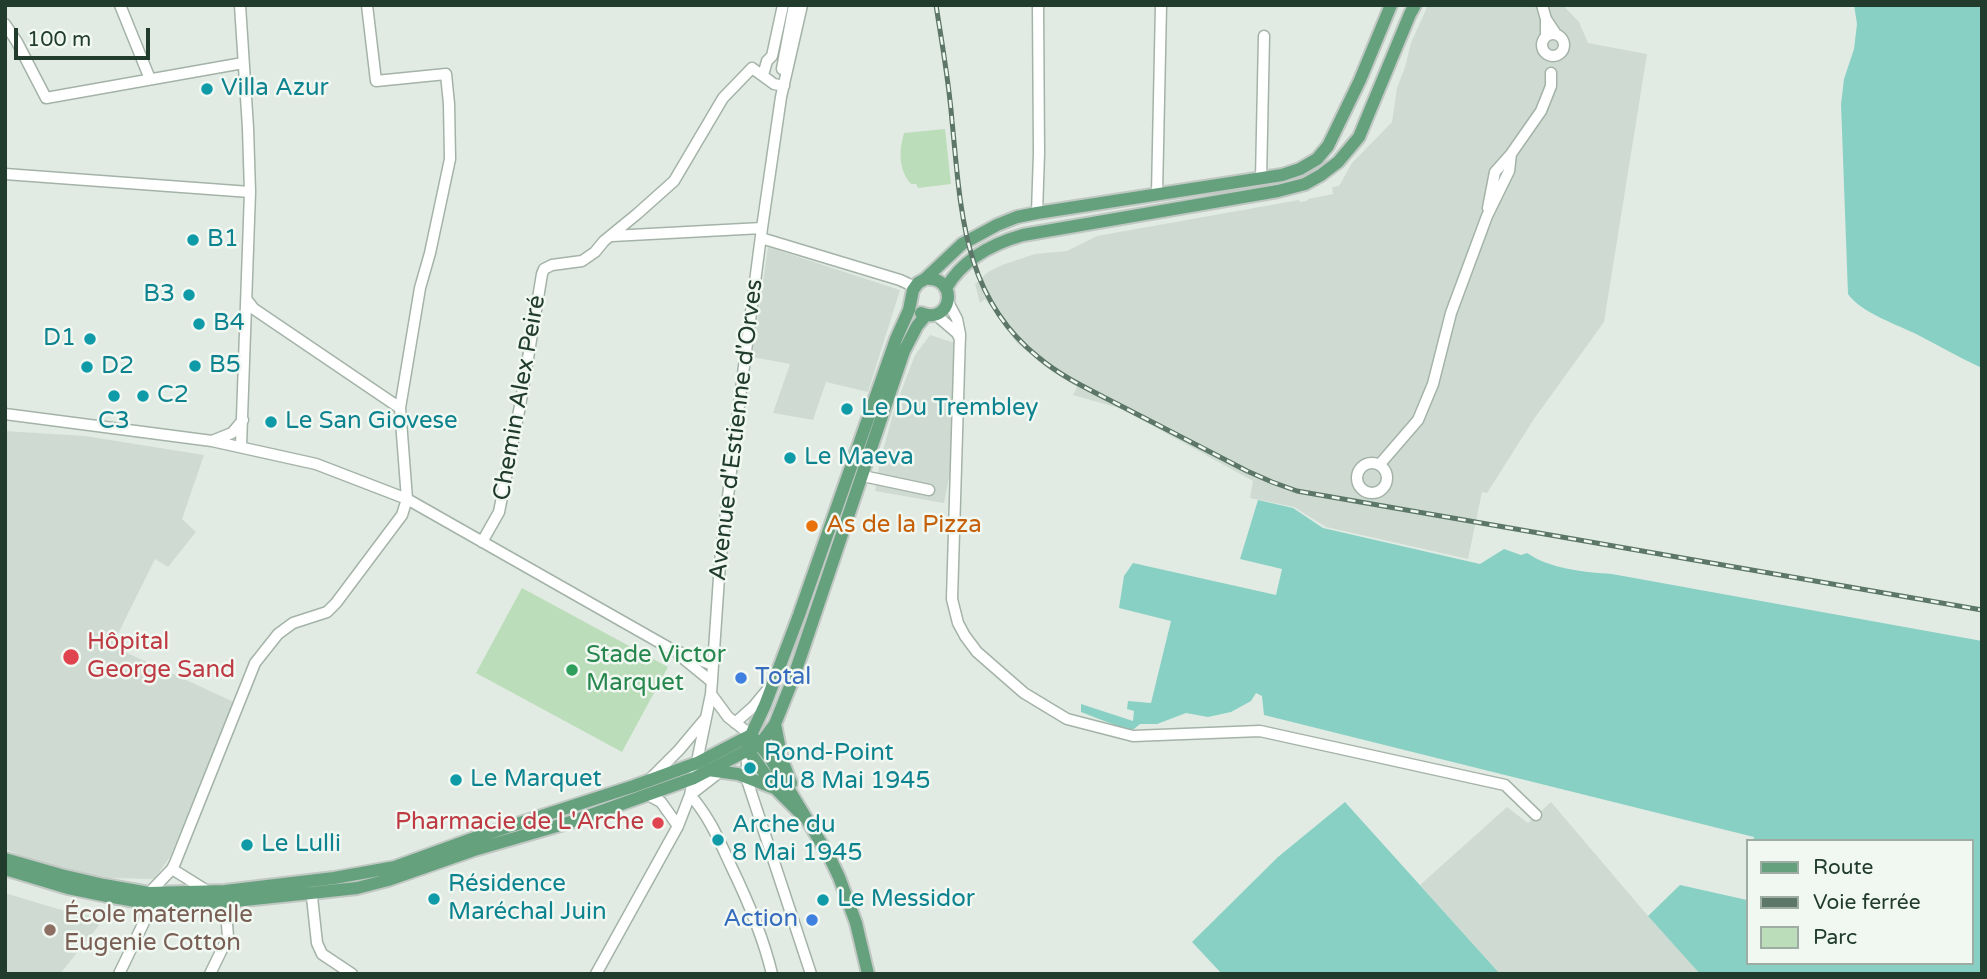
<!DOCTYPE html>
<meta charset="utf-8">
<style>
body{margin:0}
#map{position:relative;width:1987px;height:979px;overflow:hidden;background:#e1ebe3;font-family:"Varela Round",sans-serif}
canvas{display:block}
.frame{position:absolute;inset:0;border:7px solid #213c2c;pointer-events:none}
.legend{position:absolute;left:1746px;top:839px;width:228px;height:126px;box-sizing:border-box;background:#f1f8f2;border:2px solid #9eada3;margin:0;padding:9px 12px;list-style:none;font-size:21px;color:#213c2c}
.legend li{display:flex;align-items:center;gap:14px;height:35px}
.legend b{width:35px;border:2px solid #9eada3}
.scale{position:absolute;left:14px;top:28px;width:136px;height:32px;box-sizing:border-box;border:4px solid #213c2c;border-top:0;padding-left:9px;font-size:21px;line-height:24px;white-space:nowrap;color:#213c2c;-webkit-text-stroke:5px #f1f8f2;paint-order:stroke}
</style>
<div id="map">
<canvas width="1987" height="979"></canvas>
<div class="frame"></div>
<ul class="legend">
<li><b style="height:9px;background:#66a17e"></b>Route</li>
<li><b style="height:9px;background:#5c7767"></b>Voie ferrée</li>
<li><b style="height:19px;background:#bcddba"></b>Parc</li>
</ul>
<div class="scale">100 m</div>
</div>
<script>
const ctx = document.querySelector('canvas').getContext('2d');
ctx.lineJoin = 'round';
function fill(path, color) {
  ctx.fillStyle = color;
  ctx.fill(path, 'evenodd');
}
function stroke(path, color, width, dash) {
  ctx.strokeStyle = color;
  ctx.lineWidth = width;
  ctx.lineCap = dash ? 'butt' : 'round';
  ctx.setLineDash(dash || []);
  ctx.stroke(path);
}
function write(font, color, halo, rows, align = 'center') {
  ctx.font = font + ' "Varela Round",sans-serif';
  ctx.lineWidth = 5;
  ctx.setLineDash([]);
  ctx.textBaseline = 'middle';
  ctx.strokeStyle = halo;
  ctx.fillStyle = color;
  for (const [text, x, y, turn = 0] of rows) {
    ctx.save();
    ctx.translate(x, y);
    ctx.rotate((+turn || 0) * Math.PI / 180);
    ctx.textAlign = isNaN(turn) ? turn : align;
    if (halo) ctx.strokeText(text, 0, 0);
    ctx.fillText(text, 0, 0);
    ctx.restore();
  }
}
const built = new Path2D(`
 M1428,5H1563L1579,22L1588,43L1647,54L1604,322L1534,419L1487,493L1482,492L1468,559L1326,527L1294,507L1250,498L1253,481L1122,409L1073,395L1077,387L1047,368L1017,343L985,299L980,303L975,284L988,272L1002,265L1035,254L1067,251L1097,236L1299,200L1300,202L1307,201L1308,199L1333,194L1332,187L1339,186L1352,163L1392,122L1397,88L1405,67L1411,43Z
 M768,247L900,290L868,392L826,382L813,420L773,413L790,364L752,357Z
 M930,335L955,343L950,473L944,503L875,491L880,461L895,407L915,355Z
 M5,431L85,436L204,455L182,519L196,532L168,567L155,559L112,646L234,702L170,857L154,879L110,878L74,871L33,860L5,849Z
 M1551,802L1648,916L1700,974H1500L1420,885L1507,807L1528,823Z
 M5,893L58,909L104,919L60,974H5Z`);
const green = new Path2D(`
 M945,129L951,184L918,188L916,184H911C898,169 899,151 904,133Z
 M522,588L668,667L622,752L476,673Z`);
const water = new Path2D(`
 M1854,5H1982V368C1960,358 1940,346 1918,335C1899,325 1861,313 1848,294L1841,104L1844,79L1854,49L1857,24Z
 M1258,500L1293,508L1323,528L1480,564L1504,549L1521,555L1527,553C1550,569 1584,572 1612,574L1982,641V974H1700L1648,916L1680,885L1747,900V963H1776L1780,965L1787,963H1971V841H1753L1754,837L1264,715L1262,696L1256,693L1251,701L1231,712L1208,717L1186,713L1157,724H1140L1134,729H1125L1081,712V704L1133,721L1134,711L1127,709L1128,701L1151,703L1171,621L1119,608L1124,576L1133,563L1276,595L1282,569L1240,559Z
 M1345,802L1500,974H1222L1192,942L1278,857Z`);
const minor = new Path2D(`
 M120,5L150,79
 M240,5L248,128L250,192L241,446
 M1542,5L1546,19
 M5,24L17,42L46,98L243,63
 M1542 45a11 11 0 1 1 22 0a11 11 0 1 1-22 0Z
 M1546,36V19L1556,34
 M782,69L794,5
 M763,75L767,61L772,56L783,5
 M5,174L250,192
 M1261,179L1264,36
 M1157,194L1161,5
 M1488,208L1495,172L1511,154L1541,111L1551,86V73
 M1037,213L1039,153L1038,5
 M612,236L762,228
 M761,238L900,280L915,287
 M247,300L254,309L400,408
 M948,302L957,319L960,334L952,599L958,623L965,636L977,652L1024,693L1067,719L1133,736L1260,731L1505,785L1536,815
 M936,315L957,333L960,339
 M5,414L212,441L316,464L407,499L671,649L713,665
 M212,441L232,433L243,420
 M1357 478a15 15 0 1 1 30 0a15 15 0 1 1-30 0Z
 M1380,464L1418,420L1433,384L1451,313L1487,216L1509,171L1511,154
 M863,476L929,490
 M482,542L499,512L520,406L542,274L544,269L552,265L582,261L595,252L604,241L637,214L674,181L723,98L752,68L774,84L784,86
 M679,655L712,682
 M711,694L728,717L751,735
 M735,723L754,706L768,689
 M748,750L746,777L811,974
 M652,777L679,750L705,719
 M648,795L661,802L678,826
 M690,795C709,816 719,840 731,866C748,901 763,936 772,974
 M690,795L721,771
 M172,869L209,892
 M311,888L317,943L322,954L352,974
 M149,893L172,869L175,863L255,663L278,634L293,623L327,612L336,603L402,515L407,499L400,408L420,288L430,253L450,159L449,104L446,74L376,81L367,5
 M119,974L144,922L147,903
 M210,974L228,937L225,898
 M596,974L678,826L690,795L711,694L720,563L738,413L762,228L781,97L802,5`);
const major = new Path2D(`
 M946,288C963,259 991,244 1023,235L1278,191L1305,184L1321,175L1338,162L1359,137L1410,14L1415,5
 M921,313C952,326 960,276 925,279
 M775,724L782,760L791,783
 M756,740L770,758L830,858L839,877L856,923L868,974
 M708,770L738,774L774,788
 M803,816L775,788L748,750L751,735L765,705L799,615L896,339L909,310L913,290L918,283L925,279L962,244L997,225L1017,217L1037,213L1282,175L1300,169L1317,159L1328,146L1360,80L1391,5
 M5,859L61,875L104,885L149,893L225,891L334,878L395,867L483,835L634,786L697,763L751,735
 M5,869L68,888L107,896L147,903L180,904L225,902L311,893L357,888L388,880L474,850L574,821L694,778L760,744L775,724L793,679L904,351L917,326L926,315`);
const rail = new Path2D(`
 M936,5C942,44 949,82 952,121C961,209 962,296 1038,357C1064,379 1095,392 1125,408C1166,429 1207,450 1247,471L1272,482L1297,491L1982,610`);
const markers = [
 [207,89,7,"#0f9aa8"],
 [193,240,7,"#0f9aa8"],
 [189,295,7,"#0f9aa8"],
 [199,324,7,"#0f9aa8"],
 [90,339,7,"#0f9aa8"],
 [195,366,7,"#0f9aa8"],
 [87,367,7,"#0f9aa8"],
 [114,396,7,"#0f9aa8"],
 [143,396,7,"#0f9aa8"],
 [847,409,7,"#0f9aa8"],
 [271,422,7,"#0f9aa8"],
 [790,458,7,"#0f9aa8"],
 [812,526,7,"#e8710a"],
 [71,657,9,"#e0444e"],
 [572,670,7,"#2e9e5b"],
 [741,678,7,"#3f7fe0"],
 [750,768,7,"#0f9aa8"],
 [456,780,7,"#0f9aa8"],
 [658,823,7,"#e0444e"],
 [718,840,7,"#0f9aa8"],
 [247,845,7,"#0f9aa8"],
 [434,899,7,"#0f9aa8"],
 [823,900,7,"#0f9aa8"],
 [812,920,7,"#3f7fe0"],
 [50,930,7,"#8d6e63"]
];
const cultureNames = [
 ["Villa Azur",221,89],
 ["B1",207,240],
 ["B3",175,295,"right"],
 ["B4",213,324],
 ["D1",76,339,"right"],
 ["B5",209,366],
 ["D2",101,367],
 ["C2",157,396],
 ["Le Du Trembley",861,409],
 ["C3",114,422,"center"],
 ["Le San Giovese",285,422],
 ["Le Maeva",804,458],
 ["Rond-Point",764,754],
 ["du 8 Mai 1945",764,782],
 ["Le Marquet",470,780],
 ["Arche du",732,826],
 ["8 Mai 1945",732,854],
 ["Le Lulli",261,845],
 ["Résidence",448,885],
 ["Maréchal Juin",448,913],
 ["Le Messidor",837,900]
];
const streetNames = [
 ["Chemin Alex Peiré",520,398,-80],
 ["Avenue d'Estienne d'Orves",737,430,-83]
];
const foodNames = [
 ["As de la Pizza",826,526]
];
const healthNames = [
 ["Hôpital",87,643],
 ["George Sand",87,671],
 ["Pharmacie de L'Arche",644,823,"right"]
];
const leisureNames = [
 ["Stade Victor",586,656],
 ["Marquet",586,684]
];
const shopNames = [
 ["Total",755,678],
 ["Action",798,920,"right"]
];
const educationNames = [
 ["École maternelle",64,916],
 ["Eugenie Cotton",64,944]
];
fill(built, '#cfdbd2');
fill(green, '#bcddba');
fill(water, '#89d0c4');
stroke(minor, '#a4b3a8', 13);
stroke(major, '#c1c8c4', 16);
stroke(minor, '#fff', 10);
stroke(major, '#66a17e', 12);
stroke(rail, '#5c7767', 5);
stroke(rail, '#f1f8f2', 2.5, [8]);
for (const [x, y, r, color] of markers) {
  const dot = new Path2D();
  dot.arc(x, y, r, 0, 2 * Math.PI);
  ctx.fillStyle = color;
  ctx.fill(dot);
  stroke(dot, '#f1f8f2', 2.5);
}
write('24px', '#0d838f', '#f1f8f2', cultureNames, 'left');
write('24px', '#213c2c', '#f1f8f2', streetNames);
write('24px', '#c56008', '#f1f8f2', foodNames, 'left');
write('24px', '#be3a42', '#f1f8f2', healthNames, 'left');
write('24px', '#27864d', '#f1f8f2', leisureNames, 'left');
write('24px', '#366cbe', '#f1f8f2', shopNames, 'left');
write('24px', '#785e54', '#f1f8f2', educationNames, 'left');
</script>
